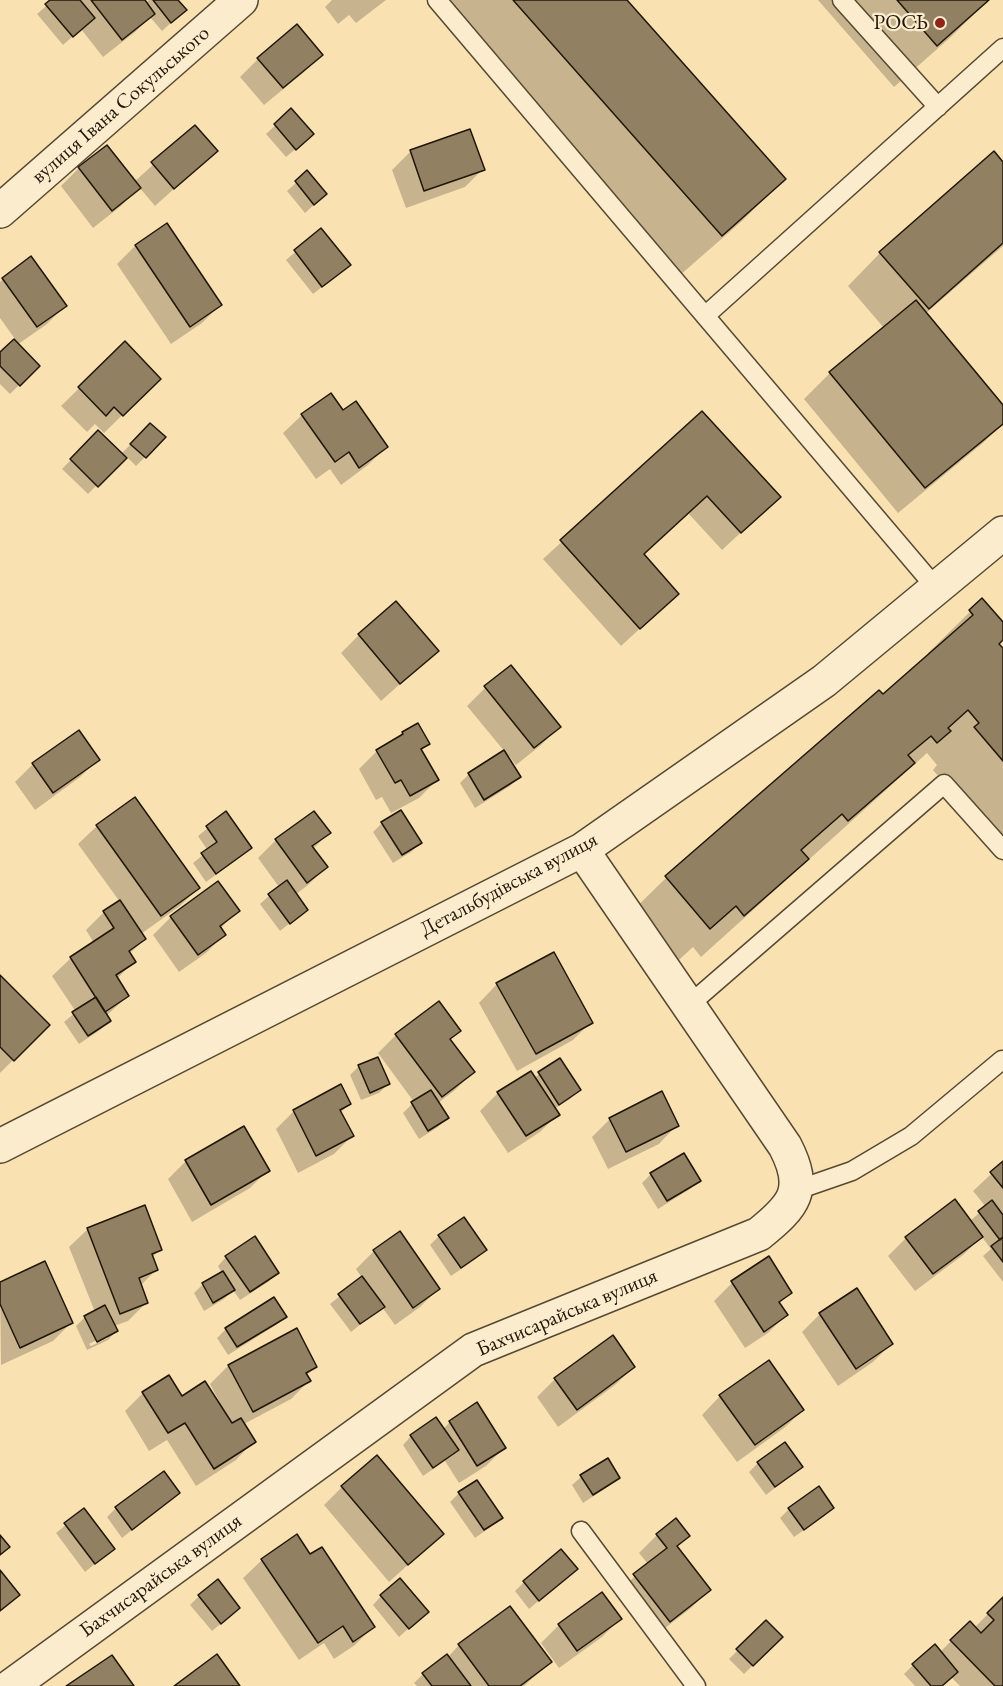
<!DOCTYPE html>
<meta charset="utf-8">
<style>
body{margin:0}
canvas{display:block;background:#f9e1b2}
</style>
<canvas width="1003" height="1686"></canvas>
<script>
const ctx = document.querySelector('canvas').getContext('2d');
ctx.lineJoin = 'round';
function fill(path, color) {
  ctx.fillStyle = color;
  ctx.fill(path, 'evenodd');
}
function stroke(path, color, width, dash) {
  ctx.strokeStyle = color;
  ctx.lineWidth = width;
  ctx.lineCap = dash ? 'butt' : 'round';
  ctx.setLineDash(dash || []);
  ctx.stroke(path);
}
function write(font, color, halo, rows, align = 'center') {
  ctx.font = font + ' "EB Garamond",serif';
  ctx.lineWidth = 4.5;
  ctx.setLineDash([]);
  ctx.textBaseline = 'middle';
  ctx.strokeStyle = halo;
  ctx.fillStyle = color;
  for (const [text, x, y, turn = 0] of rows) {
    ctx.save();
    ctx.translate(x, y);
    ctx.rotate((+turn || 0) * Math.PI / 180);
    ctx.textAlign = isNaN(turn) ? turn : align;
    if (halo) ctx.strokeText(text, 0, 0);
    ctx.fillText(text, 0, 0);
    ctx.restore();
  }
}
const shadow = new Path2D(`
 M53,0H143L146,3L149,0H177L185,10L162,31L150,17L135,32L103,57L81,29L63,45L37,14Z
 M332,0H386L356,23L349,15L338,24L325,7Z
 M434,0H625L784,179L742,221L679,276Z
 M818,0H988L952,36L894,87Z
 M321,55L303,73L264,105L240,77L258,59Z
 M291,111L303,143L286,157L266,134Z
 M195,127L216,151L155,206L139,187L121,206L93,228L61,186L79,168L134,182Z
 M469,131L483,169L465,187L406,208L392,170L410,152Z
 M1003,164V246L925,314L1003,408V423L984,442L898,513L804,399L830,373L884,328L848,286L880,253Z
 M307,173L316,203L305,213L287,191Z
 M167,225L220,305L202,323L171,344L117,264L135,246Z
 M321,230L340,273L313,294L286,260Z
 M3,279L65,306L47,324L17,345L38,366L10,394L0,384V354L15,339L0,318V282Z
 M125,343L159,379L104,433L95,424L87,432L61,406Z
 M343,412L386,447L368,465L341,485L330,469L316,479L283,433L302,415Z
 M702,413L779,497L722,550L688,513L642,555L659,611L621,646L543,559Z
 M98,432L121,454L141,434L145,457L136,466L126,456L88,494L62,469Z
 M982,600L1003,624V640L998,645L1003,651V851L933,770L937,765L927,753L701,957L693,947L668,970L624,919L666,878L879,692L883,696L929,655L928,653Z
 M359,635L437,651L381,701L341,653Z
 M485,688L559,727L541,745L516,765L509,756L507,758L519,777L510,786L475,808L460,783L469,774L505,752L467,706Z
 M402,733L428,743L421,751L437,780L419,798L391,813L382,797L376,800L359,769L377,751L394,741Z
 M98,759L80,777L35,810L15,782L33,764Z
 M134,799L198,888L180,906L141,934L145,939L129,954L134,961L117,979L128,996L106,1016L109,1021L100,1030L79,1044L64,1022L76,1012L52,976L71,958L94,943L86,930L104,912L120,902L78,844L97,826Z
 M226,813L250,847L242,856L206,882L193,863L208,851L198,836Z
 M382,823L420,843L411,852L393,863L373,832Z
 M329,833L313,849L326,867L308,885L295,895L306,910L280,931L260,904L279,887L258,858L276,840Z
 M238,910L220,929L224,935L206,953L179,972L153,935L171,917Z
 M0,977L48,1025L0,1073Z
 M497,984L591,1022L573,1040L517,1071L479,1003Z
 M459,1031L449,1041L473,1072L455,1090L438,1103L447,1118L438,1127L419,1139L403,1113L414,1102L378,1053L396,1035Z
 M559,1060L579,1090L570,1099L554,1109L558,1114L540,1132L508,1153L480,1111L498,1093L534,1078Z
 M359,1066L388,1084L379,1093L361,1100L350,1075Z
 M350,1104L340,1113L352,1136L334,1154L298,1173L276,1129L294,1111Z
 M610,1119L677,1125L659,1144L608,1169L592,1137Z
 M186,1161L268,1170L250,1188L192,1222L168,1179Z
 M1003,1163V1282L983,1256L991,1249L982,1237L963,1255L915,1291L888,1256L906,1238L970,1221L986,1207L973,1191Z
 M651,1174L699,1180L690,1189L658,1209L642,1183Z
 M463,1219L485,1250L476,1259L451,1276L430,1245L439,1236Z
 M88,1229L160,1249L152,1258L156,1270L140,1286L146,1303L128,1321L114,1326L116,1331L108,1340L87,1350L76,1326L85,1317L95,1312L69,1247ZM108,1334V1338L91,1346L89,1344Z
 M374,1251L438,1289L420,1307L395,1325L382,1307L351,1332L330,1304L362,1278L356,1269Z
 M226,1257L277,1273L268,1282L240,1300L233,1290L224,1299L204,1311L194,1293L203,1284L222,1273L218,1266Z
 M768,1259L791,1292L779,1304L786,1315L768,1333L745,1348L714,1301L732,1283Z
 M0,1283L71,1323L53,1341L1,1365Z
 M820,1314L891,1344L873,1362L838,1386L802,1332Z
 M285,1316L276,1325L228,1355L217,1338L226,1329Z
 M296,1330L315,1367L306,1376L309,1381L291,1399L244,1424L254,1441L236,1460L196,1486L167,1440L149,1451L125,1411L143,1393L169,1377L182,1398L218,1404L220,1403L210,1384L228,1366Z
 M634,1367L615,1385L558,1427L537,1397L555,1379Z
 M720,1396L803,1410L784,1428L737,1462L702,1415Z
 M477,1405L504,1448L486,1466L459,1483L445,1461L423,1476L403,1445L411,1436L443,1429L450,1422Z
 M607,1460L618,1477L609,1486L583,1503L572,1485L581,1477Z
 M758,1463L801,1467L766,1495L749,1472Z
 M342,1487L442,1534L389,1582L324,1505Z
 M178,1493L122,1538L107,1517L116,1508Z
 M459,1493L501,1517L492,1526L475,1538L450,1502Z
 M832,1508L823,1517L794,1537L780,1518L789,1509Z
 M84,1510L113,1549L85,1572L56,1533Z
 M676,1520L688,1536L676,1548L709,1590L691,1608L651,1639L616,1594L648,1564L639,1553L657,1535Z
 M297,1536L310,1556L373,1627L355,1645L334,1659L324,1643L299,1660L243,1578L262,1560Z
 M576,1569L529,1609L515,1591L524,1582Z
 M199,1596L229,1617L212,1631L190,1605Z
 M381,1596L418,1620L399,1637L373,1605Z
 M1003,1599V1686H960L951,1677L941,1686H915L904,1674L913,1665L940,1652L951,1641L974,1628Z
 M620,1619L602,1637L559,1668L541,1643L559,1625Z
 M766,1622L781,1637L744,1674L729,1659Z
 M459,1645L550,1662L524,1686H417L414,1683L423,1674L448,1657Z`);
const building = new Path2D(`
 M50,0H80L95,18L73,37L45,4Z
 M91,0H145L155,14L122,40Z
 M153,0H178L187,10L171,23Z
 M513,0H627L786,179L722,236Z
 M897,0H989L937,46Z
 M297,24L323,55L283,88L257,58Z
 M291,108L314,134L296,150L274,124Z
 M195,125L218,151L174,189L151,162Z
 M470,129L485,170L424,191L410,150Z
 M107,145L141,188L112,211L78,167Z
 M994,151L1003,162V243L929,309L879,252Z
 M307,170L327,194L314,205L295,181Z
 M167,223L222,305L190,327L135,245Z
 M321,228L351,265L322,287L294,250Z
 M31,256L67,306L37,327L2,278Z
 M916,300L1003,405V424L925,488L829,372Z
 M14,339L40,366L20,386L0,366V352Z
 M125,341L161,379L123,416L114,407L106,416L78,387Z
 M331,393L343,410L356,401L388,447L359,468L349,452L335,462L301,414Z
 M702,411L781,497L741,533L707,496L644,554L679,594L640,629L560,540Z
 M150,423L166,437L146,458L130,444Z
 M98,430L127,458L98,487L70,459Z
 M982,598L1003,622V640L999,644L1003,648V761L974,727L979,723L968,710L948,728L951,731L937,743L931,736L908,755L915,763L848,821L842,814L801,850L809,859L744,916L736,906L710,929L665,876L879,690L883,694L973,615L969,610Z
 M396,601L439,651L400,684L358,634Z
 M511,665L561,727L534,748L484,686Z
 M418,723L430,744L421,749L439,780L410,796L401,780L395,783L376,750L403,734L402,732Z
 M79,730L100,760L53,793L32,763Z
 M504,750L521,777L484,800L468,773Z
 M135,797L200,888L161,916L96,825Z
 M401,810L422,843L402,855L381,822Z
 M226,811L252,848L216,874L201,853L217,842L206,826Z
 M314,811L331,833L312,846L328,867L307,883L275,839Z
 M287,880L308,910L290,924L268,894Z
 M218,881L240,911L220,926L226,935L198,955L170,916Z
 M120,900L146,939L129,951L136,962L116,975L129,996L105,1012L70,957L114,928L103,911Z
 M554,952L593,1023L536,1054L496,983Z
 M0,975L50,1025L14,1061L0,1047Z
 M96,997L111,1021L88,1036L72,1012Z
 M439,1001L461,1031L450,1039L475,1072L442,1097L395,1034Z
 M378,1057L390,1084L370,1093L358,1065Z
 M560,1058L581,1090L559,1105L538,1072Z
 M531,1071L560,1115L526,1136L497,1092Z
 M341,1084L351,1104L340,1110L354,1136L316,1156L293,1110Z
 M431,1090L449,1118L428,1131L411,1102Z
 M662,1091L679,1126L626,1152L609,1118Z
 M244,1126L270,1171L211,1205L185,1160Z
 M684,1153L701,1181L667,1201L650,1173Z
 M1003,1161V1188L990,1172Z
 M955,1199L983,1237L933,1274L905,1237Z
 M992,1200L1003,1215V1237L1000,1240L978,1211Z
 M145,1205L162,1250L152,1254L158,1270L139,1278L148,1303L120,1314L87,1228Z
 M464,1217L487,1250L461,1268L438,1235Z
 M400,1231L440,1289L413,1308L373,1250Z
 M255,1236L279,1273L250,1292L225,1256Z
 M1003,1237V1262L991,1246Z
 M769,1256L792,1293L779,1302L788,1315L764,1332L731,1281Z
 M45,1261L73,1323L20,1348L0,1304V1282Z
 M223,1271L235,1290L213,1303L202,1283Z
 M362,1276L385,1307L360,1324L338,1294Z
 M857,1288L893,1344L856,1369L819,1313Z
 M274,1297L287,1317L237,1347L225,1328Z
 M105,1305L118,1331L97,1342L84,1316Z
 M297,1328L317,1367L306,1373L311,1381L253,1412L228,1365Z
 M613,1335L635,1367L577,1410L554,1378Z
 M769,1360L804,1410L755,1445L719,1395Z
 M169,1375L182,1396L205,1381L232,1423L241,1418L256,1442L214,1469L185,1423L168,1433L142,1392Z
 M477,1402L506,1448L477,1466L449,1421Z
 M436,1417L459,1450L433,1468L410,1435Z
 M785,1442L803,1467L775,1487L757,1462Z
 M377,1455L444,1534L408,1565L341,1486Z
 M608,1458L620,1478L593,1495L580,1475Z
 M164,1471L180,1493L132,1530L115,1507Z
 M477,1480L503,1518L484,1530L458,1492Z
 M819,1486L834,1508L804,1530L788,1508Z
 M84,1508L115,1549L95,1564L64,1523Z
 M676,1518L690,1536L677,1546L711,1590L670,1622L633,1574L667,1548L656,1534Z
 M297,1534L310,1554L322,1547L375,1627L353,1642L343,1626L318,1643L261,1559Z
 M0,1535L10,1547L0,1555Z
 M561,1549L578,1569L539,1601L523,1581Z
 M0,1570L20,1595L0,1611Z
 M400,1578L429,1612L409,1629L380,1595Z
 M218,1579L240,1608L221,1624L198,1595Z
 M602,1592L622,1619L577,1651L558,1624Z
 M1003,1597V1686H995L950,1640L970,1621L981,1633L994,1620L987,1613Z
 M510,1606L552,1662L520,1686H489L458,1644Z
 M766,1620L783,1637L753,1666L736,1649Z
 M935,1644L958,1672L942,1686H931L912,1664Z
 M217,1654L240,1686H174Z
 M447,1654L471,1686H432L422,1673Z
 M112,1655L134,1686H66Z`);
const service = new Path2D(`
 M437,0L936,588
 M842,0L938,107
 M705,316L1003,48
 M689,1005L944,784L1003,850
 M797,1190L852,1171L911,1136L1002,1060
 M581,1531L696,1686`);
const minor = new Path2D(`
 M0,211L241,0
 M0,1146L582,850L824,681L1003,533
 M11,1686L473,1350L759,1234C794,1206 808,1190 785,1146L582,850`);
const markers = [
 [940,23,6,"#8f2418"]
];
const poiNames = [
 ["РОСЬ",928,23]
];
const streetNames = [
 ["вулиця Івана Сокульського",121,105,-41],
 ["Детальбудівська вулиця",509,885,-28],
 ["Бахчисарайська вулиця",567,1313,-23],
 ["Бахчисарайська вулиця",161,1576,-36]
];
fill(shadow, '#0003');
fill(building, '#918061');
stroke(building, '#201609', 1.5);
stroke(service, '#564933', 21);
stroke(minor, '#564933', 36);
stroke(service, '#fbeccd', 18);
stroke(minor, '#fbeccd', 33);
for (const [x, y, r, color] of markers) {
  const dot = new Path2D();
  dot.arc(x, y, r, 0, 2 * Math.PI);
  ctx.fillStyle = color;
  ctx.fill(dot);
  stroke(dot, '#fbeccd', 2);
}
write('21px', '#201609', '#fbeccd', poiNames, 'right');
write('21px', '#201609', '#fbeccd', streetNames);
</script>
